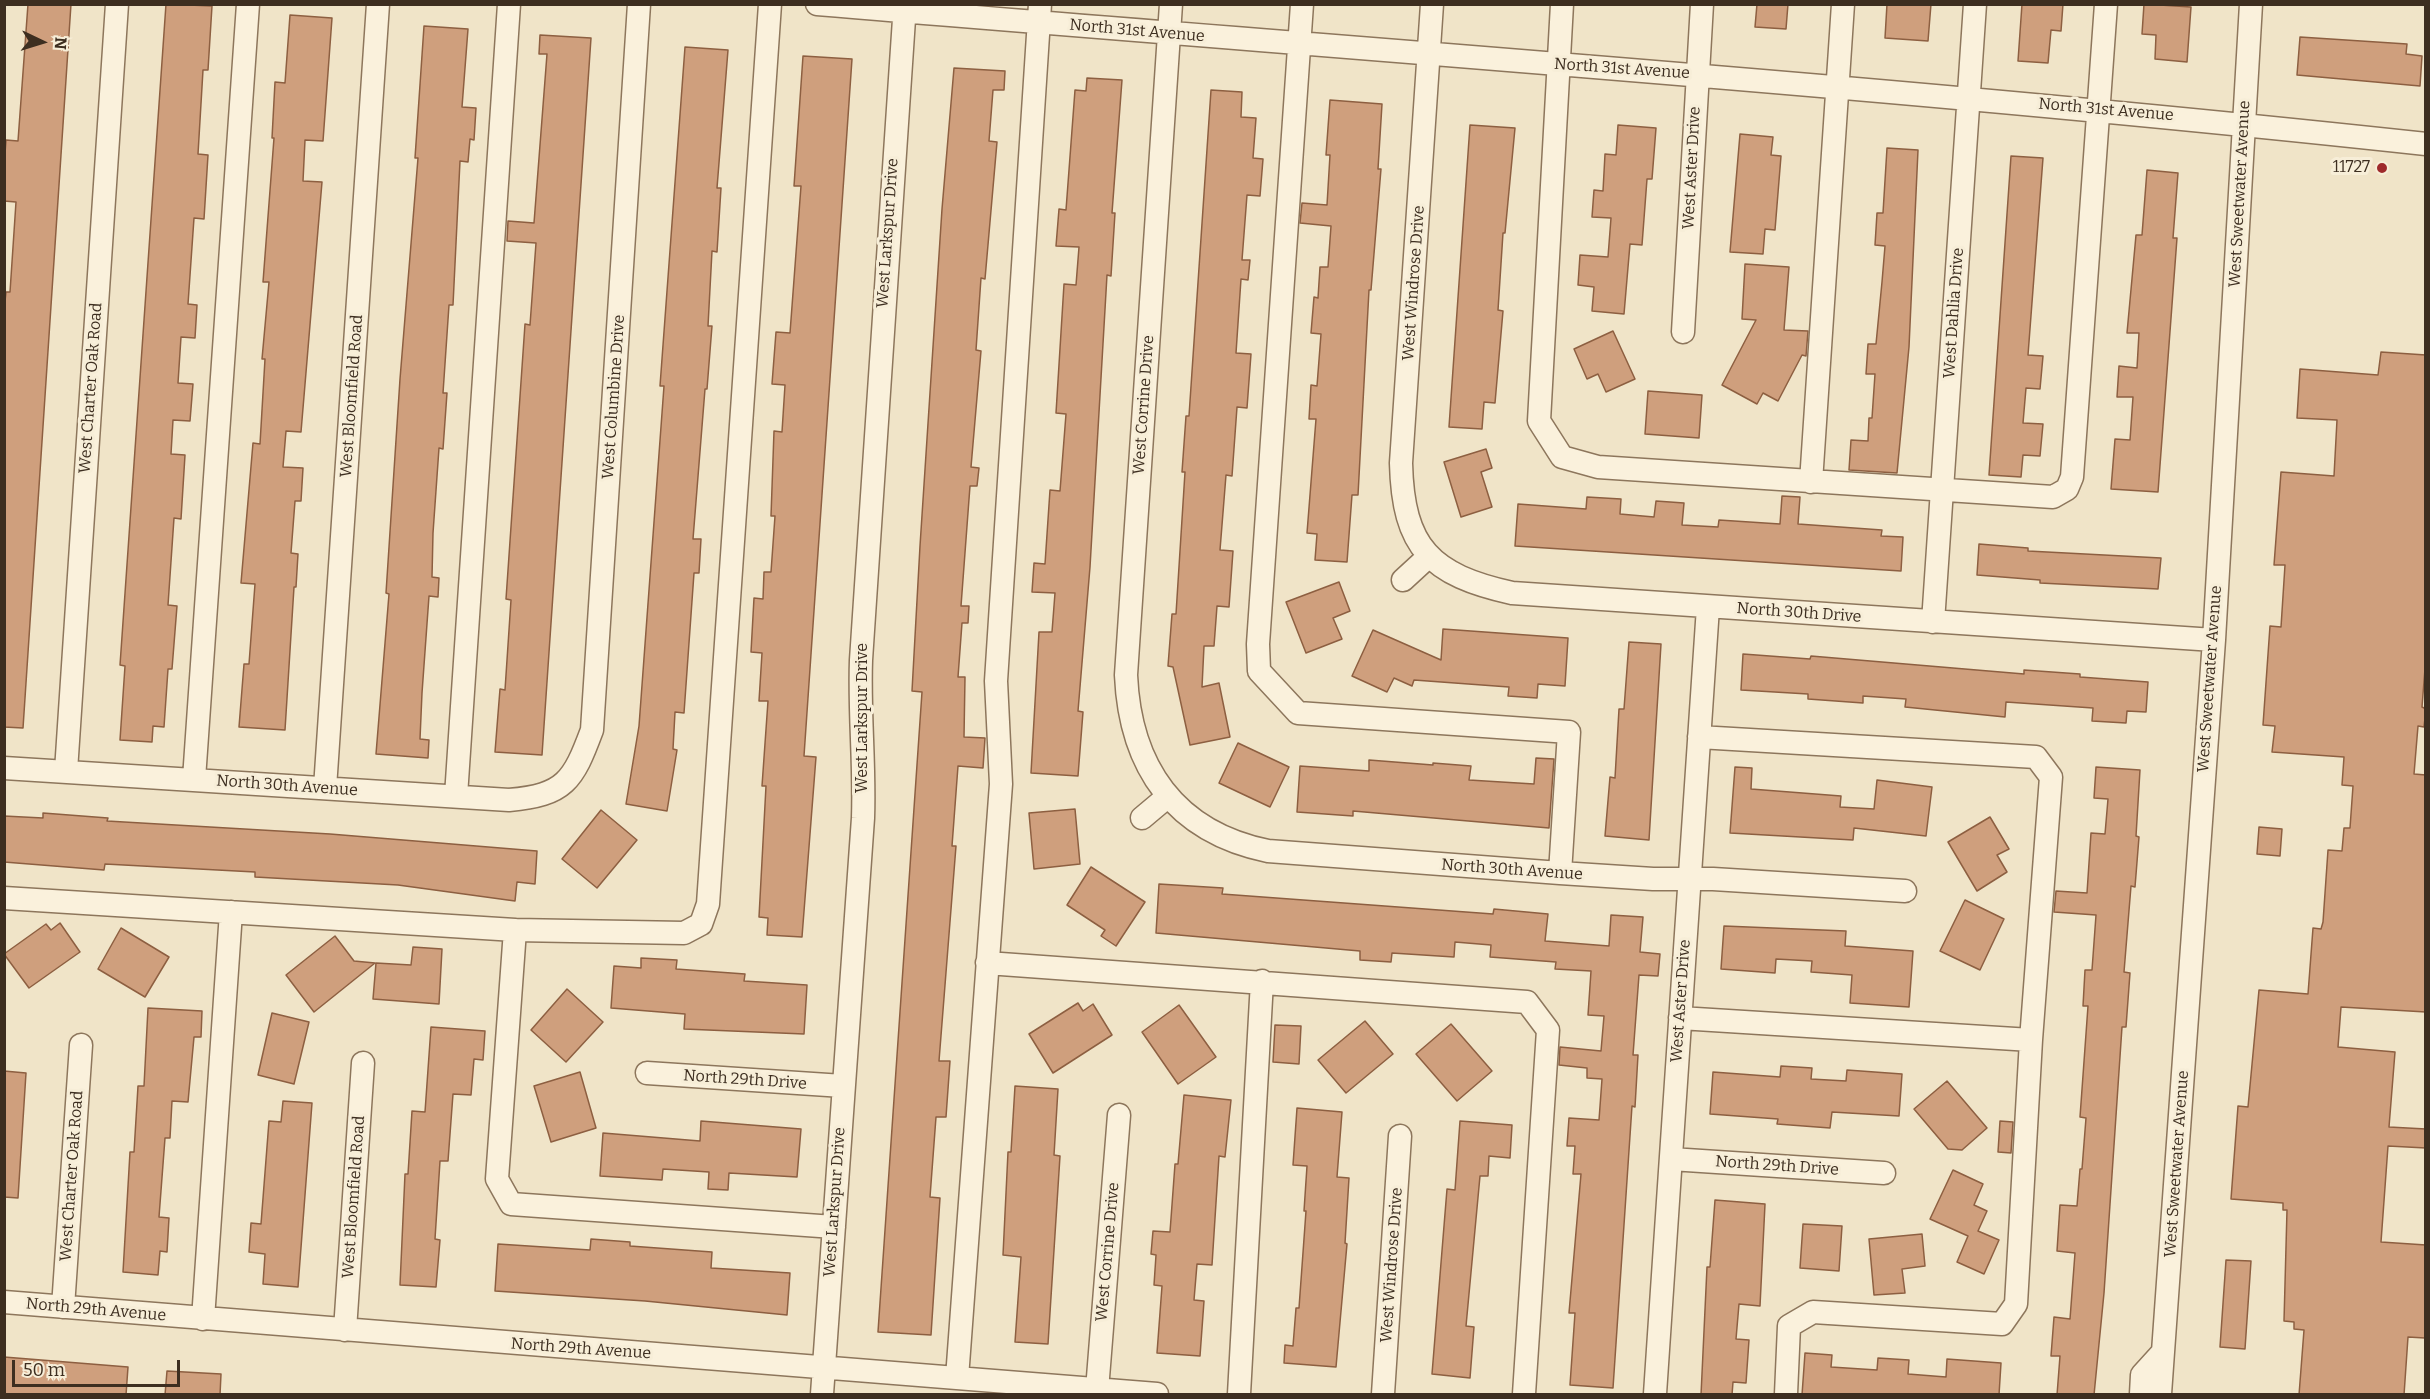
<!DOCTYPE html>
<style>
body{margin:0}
#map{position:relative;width:2430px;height:1399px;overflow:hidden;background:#f0e4c8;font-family:Bitter,serif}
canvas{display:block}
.frame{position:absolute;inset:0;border:6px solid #3d2e20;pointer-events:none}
.north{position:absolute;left:12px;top:12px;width:60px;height:60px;-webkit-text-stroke:4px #f7eed8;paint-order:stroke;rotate:94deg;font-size:16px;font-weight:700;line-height:24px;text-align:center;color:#3d2e20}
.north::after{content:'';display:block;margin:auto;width:21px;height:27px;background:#3d2e20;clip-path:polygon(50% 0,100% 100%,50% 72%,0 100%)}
.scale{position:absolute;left:12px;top:1360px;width:168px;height:27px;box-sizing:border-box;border:3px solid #3d2e20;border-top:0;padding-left:8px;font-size:18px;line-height:21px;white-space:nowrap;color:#3d2e20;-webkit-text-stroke:4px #f7eed8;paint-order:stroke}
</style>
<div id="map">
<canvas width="2430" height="1399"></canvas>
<div class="frame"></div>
<div class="north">N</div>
<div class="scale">50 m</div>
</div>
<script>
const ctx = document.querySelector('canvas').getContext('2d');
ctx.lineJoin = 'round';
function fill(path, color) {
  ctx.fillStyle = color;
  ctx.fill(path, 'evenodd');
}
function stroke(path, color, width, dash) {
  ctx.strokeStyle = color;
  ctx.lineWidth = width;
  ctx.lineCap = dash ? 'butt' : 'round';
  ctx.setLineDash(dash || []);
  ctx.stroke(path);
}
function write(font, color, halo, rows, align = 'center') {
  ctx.font = font + ' Bitter,serif';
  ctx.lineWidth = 6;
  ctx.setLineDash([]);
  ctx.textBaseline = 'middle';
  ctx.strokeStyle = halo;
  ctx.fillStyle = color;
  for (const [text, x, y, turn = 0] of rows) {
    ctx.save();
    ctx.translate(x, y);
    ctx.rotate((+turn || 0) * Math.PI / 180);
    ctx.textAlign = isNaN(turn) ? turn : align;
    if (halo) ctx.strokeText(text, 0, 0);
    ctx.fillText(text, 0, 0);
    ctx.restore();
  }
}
const building = new Path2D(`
 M28,4H71L23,728L4,727V311L6,292H10L16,202L4,201V167L6,140L18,141Z
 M166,4L212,6L208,70H203L198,154L208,155L204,219L194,218L188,304L197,305L195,338L181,337L178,383L193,384L190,421L173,420L171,454L185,455L181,519L174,518L168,605L177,606L172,669H168L164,727L153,726L152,742L120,740L125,666L120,665Z
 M1757,4H1788L1786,29L1755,27Z
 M1887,4H1931L1928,41L1885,38Z
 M2022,4H2063L2061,31L2051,30L2048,63L2018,61Z
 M2144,4L2191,7L2187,62L2155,59L2156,35L2142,34Z
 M290,15L332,18L323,141L305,140L303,181L322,182L301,432L286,431L283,467L303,468L301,501H295L291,553L298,554L296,587H294L285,730L239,727L244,664H249L255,584L241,583L253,443L260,444L265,359H262L269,282H263L274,138H272L275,82L285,83Z
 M424,26L468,29L462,107L476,108L474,140L470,139L468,162L460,161L453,305H449L443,393H447L443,449L439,448L433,533L432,577L439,578L438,597L429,596L422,693L420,739L429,740L428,758L376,754L389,594L386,593L400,379L418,158H415Z
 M540,35L591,38L542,755L495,752L500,689L505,690L511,600L506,599L525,324L530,325L536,243L507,241L508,221L534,223L547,54H539Z
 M2300,37L2407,44L2406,54L2422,56L2420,86L2297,75Z
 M685,47L728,50L717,188H721L717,252L712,251L708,326H712L707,389H705L693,539H701L699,573H694L684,713L675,712L673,749L677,750L667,811L626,804L639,726L664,386H660Z
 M803,56L852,59L804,756L816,757L802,937L767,935L768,918L759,917L766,786H762L768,701H759L762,653L751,652L754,598L763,599L764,572H771L775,516H771L774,431L782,432L785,385L772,384L776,332L790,333L801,186H794Z
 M954,68L1005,71L1004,90H993L989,141L997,142L985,279L981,278L976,350L981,351L971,467L979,468L977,486H970L961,606H969L968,623H962L958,677H965L964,737L985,738L983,768L958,766L952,846H956L939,1061H950L946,1117H936L930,1197L940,1198L931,1335L878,1332L922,692L912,691L920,546L942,209Z
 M1087,78L1122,80L1112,213H1115L1111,276L1107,275L1090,567L1078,711L1083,712L1078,776L1031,773L1039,632H1052L1055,593L1032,592L1034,563L1045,564L1050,490L1060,491L1066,414L1056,413L1064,284L1076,285L1079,247L1056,246L1059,209L1066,210L1075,90L1086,91Z
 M1211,90L1242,92L1241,117L1256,118L1253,158L1263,159L1260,196L1247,195L1242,260H1250L1248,280L1241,279L1236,353L1251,354L1247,408L1237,407L1232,476L1226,475L1220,550L1233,551L1229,607L1217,606L1214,646H1204L1202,687L1219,683L1230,737L1190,745L1173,667L1168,666L1172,614H1176L1185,472H1182L1186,416H1189Z
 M1330,100L1382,104L1378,169H1381L1371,290H1369L1358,495H1352L1347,562L1315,560L1317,534L1307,533L1316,419H1309L1311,385L1317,386L1321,334L1311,333L1314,297L1318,298L1320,267H1328L1331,226L1300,223L1302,203L1327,205L1330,155H1326Z
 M1470,125L1515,128L1505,233H1503L1498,310L1503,311L1495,403L1484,402L1482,429L1449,427Z
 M1618,125L1656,128L1652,179H1647L1642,245L1630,244L1624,314L1592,311L1594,287L1578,285L1580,255L1608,257L1611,218L1592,217L1594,190L1603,191L1605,154L1616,155Z
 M1740,134L1773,137L1771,155L1781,156L1775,230L1765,229L1763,254L1730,252Z
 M1887,148L1918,150L1909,347L1897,473L1849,470L1851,440L1868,441L1869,418H1872L1875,374H1866L1868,344H1876L1882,282L1885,246L1875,245L1877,213H1883Z
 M2011,156L2043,158L2028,355L2043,356L2040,389L2026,388L2023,423L2043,424L2040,456L2023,455L2021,477L1989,475Z
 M2147,170L2178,173L2173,238H2177L2158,492L2111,489L2115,439L2130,440L2133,397H2117L2119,366L2137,368L2139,333H2127L2136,235H2142Z
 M1745,264L1789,267L1784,330L1808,331L1806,356L1802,355L1778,401L1763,393L1757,404L1722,385L1756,320L1742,319Z
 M1613,331L1635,379L1606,392L1598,374L1587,379L1574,349Z
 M2381,352L2426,355V656L2422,707L2426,709L2424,727L2418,726L2414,774L2426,775V1012L2341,1007L2338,1047L2395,1052L2389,1127L2426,1129V1148L2388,1146L2381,1242L2426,1245L2425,1338L2408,1337L2404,1395H2299L2304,1330L2294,1329V1322L2284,1321L2287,1210H2283V1203L2231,1199L2238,1106L2248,1107L2259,990L2308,994L2313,928L2321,929L2323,922L2328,850L2342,851L2344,828H2350L2353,786L2342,785L2344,757L2272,752L2275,726L2263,725L2270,626L2281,627L2285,565H2274L2281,472L2334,476L2337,420L2297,418L2300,369L2378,375Z
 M1648,391L1702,395L1699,438L1645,434Z
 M1486,449L1492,468L1481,472L1492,507L1461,517L1444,462Z
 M1782,496L1800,497L1798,524L1882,530L1881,536L1903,537L1901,571L1515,546L1518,504L1586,509L1587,497L1621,499L1620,514L1654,517L1656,501L1684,503L1682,525L1718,527L1719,520L1780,524Z
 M1979,544L2028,548V551L2161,558L2158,589L2040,583V580L1977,575Z
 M1339,582L1350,611L1333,618L1342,639L1306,653L1286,602Z
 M1443,629L1568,638L1565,686L1538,684L1537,698L1508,696L1509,687L1414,680L1412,686L1394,678L1387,692L1352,676L1373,630L1441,660Z
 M1629,642L1661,644L1649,840L1605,836L1610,777L1615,778L1619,709H1624Z
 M1743,654L1810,659L1811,656L2024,674V670L2080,674V677L2148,682L2146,712L2127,711L2126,723L2092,721L2093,708L2006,702L2005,717L1905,707L1906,699L1863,696V703L1808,699V694L1741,690Z
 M1238,743L1289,767L1270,807L1219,783Z
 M1536,758L1554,759L1549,828L1353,811V816L1297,812L1300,766L1369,771V760L1433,765V763L1471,766L1469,780L1534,784Z
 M1735,767L1752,768L1751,789L1841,796L1840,807L1874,809L1877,780L1932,787L1926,836L1854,828L1853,840L1730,833Z
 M2096,767L2140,770L2136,836L2139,837L2135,887L2131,886L2124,972L2130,973L2126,1027H2122L2104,1293L2094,1395H2057L2060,1356H2051L2054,1317L2070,1319L2075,1253L2057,1251L2060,1205L2077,1206L2080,1169H2082L2086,1118L2080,1117L2088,1006H2083L2085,970H2092L2096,915L2054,912L2056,891L2087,893L2091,833L2105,834L2108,799L2094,798Z
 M1075,809L1080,864L1034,869L1029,813Z
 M601,810L637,840L597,888L562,859Z
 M43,813L108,818L107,821L330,834L537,851L535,884L517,882L515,901L398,885L255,877V872L105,864L104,870L4,862V816L43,818Z
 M1990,817L2009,849L1997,855L2007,872L1977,891L1948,842Z
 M2259,827L2282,829L2280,856L2257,854Z
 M1091,867L1145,902L1116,946L1101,936L1105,930L1067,905Z
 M1159,884L1223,888L1222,894L1493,914L1494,909L1548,914L1545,941L1609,946L1611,915L1643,917L1640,952L1660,954L1658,976L1639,975L1633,1055H1638L1635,1107L1632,1106L1613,1388L1570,1385L1575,1313H1569L1581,1174H1573L1575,1146H1567L1569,1118L1599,1120L1602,1079L1587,1078V1068L1559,1065L1560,1047L1601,1051L1604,1016L1588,1015L1591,971L1555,969L1556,962L1490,957L1491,945L1455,942L1454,957L1392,953L1391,962L1360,960V951L1156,933Z
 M1965,900L2004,919L1980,970L1940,951Z
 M60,923L80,952L29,988L4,954L46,924L51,930Z
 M1724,926L1846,931L1845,946L1913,951L1909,1007L1850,1003L1852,975L1811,972L1812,961L1776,959L1775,973L1721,969Z
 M121,928L169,957L145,997L98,969Z
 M335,936L354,961L375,963L314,1012L286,975Z
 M413,947L442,949L439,1004L373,999L376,963L411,965Z
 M641,958L677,960L676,969L745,974L744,981L807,985L804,1034L684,1029L685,1014L611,1008L614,966L641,968Z
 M567,989L603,1022L566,1062L531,1030Z
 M1078,1003L1083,1011L1093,1004L1112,1035L1053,1073L1029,1034Z
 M1179,1005L1216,1057L1178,1084L1142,1032Z
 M148,1008L202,1011L201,1037H194L188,1102L172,1101L170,1138H165L159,1217L169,1218L167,1252L160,1251L158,1275L123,1272L130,1152H134L138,1086H144Z
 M272,1013L309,1022L294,1084L258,1075Z
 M1365,1021L1393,1054L1346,1093L1318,1060Z
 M1451,1024L1492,1071L1457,1101L1416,1054Z
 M1275,1025L1301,1026L1299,1064L1273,1062Z
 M431,1027L485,1031L483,1060L474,1059L471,1095L453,1094L448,1161H440L435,1239L440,1240L436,1287L400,1285L405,1174H408L412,1111L425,1112Z
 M1781,1066L1812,1068L1811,1079L1846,1081L1847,1070L1902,1074L1899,1116L1832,1112L1830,1128L1777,1124L1778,1119L1710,1114L1713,1072L1780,1077Z
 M4,1071L26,1073L18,1198L4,1197Z
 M580,1072L596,1128L551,1142L534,1086Z
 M1947,1081L1987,1128L1962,1150L1948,1149L1914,1109Z
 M1015,1086L1058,1089L1054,1155L1060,1156L1048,1344L1015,1342L1021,1257L1003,1255L1008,1152H1011Z
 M1184,1095L1231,1100L1225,1157L1219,1156L1212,1265L1197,1264L1194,1300L1204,1301L1200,1356L1157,1353L1162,1286L1154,1285L1156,1255L1151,1254L1153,1231L1170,1232L1175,1164H1178Z
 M283,1101L312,1103L298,1287L263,1284L265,1254L249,1252L251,1223L261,1224L269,1121L281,1122Z
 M1297,1108L1342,1112L1337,1177L1349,1178L1345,1243L1347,1244L1336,1367L1284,1363L1285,1345L1293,1346L1296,1308H1299L1306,1211H1304L1307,1166L1293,1165Z
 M701,1121L801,1129L797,1177L729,1173L728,1190L708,1189L709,1172L663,1169L662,1180L600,1176L603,1133L700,1141Z
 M1460,1121L1512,1125L1510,1158L1489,1156L1488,1176H1480L1466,1326L1474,1327L1470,1378L1432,1374L1447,1189L1455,1190Z
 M2000,1121L2013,1122L2011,1153L1998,1152Z
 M1953,1170L1983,1184L1974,1205L1987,1211L1978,1231L1999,1240L1984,1274L1957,1262L1968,1236L1930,1219Z
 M1715,1200L1765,1204L1760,1306L1739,1304L1736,1339L1749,1340L1746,1383L1733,1382L1732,1395H1701L1707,1267H1710Z
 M1803,1224L1842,1226L1839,1271L1800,1268Z
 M1922,1234L1925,1266L1902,1269L1905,1293L1874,1295L1869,1239Z
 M591,1239L630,1242V1246L712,1252L711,1268L790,1273L787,1315L645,1301L495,1291L498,1244L590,1250Z
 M2226,1260L2251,1261L2245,1349L2220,1347Z
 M1805,1353L1832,1355L1831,1367L1877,1370L1878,1358L1909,1360L1908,1374L1946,1377L1947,1359L2001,1363L1999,1395H1802Z
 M4,1357L128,1367L126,1395H4Z
 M167,1371L221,1374L220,1395H165Z`);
const minor = new Path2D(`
 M817,4C1353,49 1890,86 2426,144
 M1171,4L1126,675C1130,767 1175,832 1268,851L1560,873L1653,879H1713L1905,891
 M1302,4L1258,644L1259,671L1298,713L1569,732L1560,873
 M1432,4L1401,463C1403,548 1431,575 1512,593L2214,640
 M1562,4L1539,421L1562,457L1598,467L2053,497L2067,489L2072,477L2106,4
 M1683,332L1702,4
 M1811,482L1843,4
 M1403,580L1428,557
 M1933,622L1975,4
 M1699,737L2036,757L2051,777L2031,1040L2016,1304L2002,1324L1813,1312L1789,1326L1786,1394
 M4,768L509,800C565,795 573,781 592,730L639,4
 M66,771L117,4
 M194,779L248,4
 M325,788L378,4
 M456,796L509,4
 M1142,818L1167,797
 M4,898L515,930L684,933L701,924L708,904L770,4
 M515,930L497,1179L511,1204L834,1227
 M987,963L1527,1002L1548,1030L1524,1394
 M1680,1018L2031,1040
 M647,1073L843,1086
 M1671,1159L1884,1173
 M4,1302L1157,1394
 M63,1307L81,1045
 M203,1319L231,912
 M345,1330L363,1063
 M957,1378L1001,784L996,681L1040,4
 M1097,1390L1119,1115
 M822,1394L863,818C865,765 859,713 861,660L905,4
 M1239,1394L1262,981
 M1383,1394L1400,1136
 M1655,1394L1708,607
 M2141,1394L2142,1375L2162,1353
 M2160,1394L2214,640L2251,4`);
const markers = [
 [2382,168,6,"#9e2a2b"]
];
const streetNames = [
 ["North 31st Avenue",1137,31,5],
 ["North 31st Avenue",1622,69,4],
 ["North 31st Avenue",2106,110,5],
 ["West Aster Drive",1692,168,-87],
 ["West Sweetwater Avenue",2240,194,-87],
 ["West Larkspur Drive",888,233,-86],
 ["West Windrose Drive",1414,283,-86],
 ["West Dahlia Drive",1954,313,-86],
 ["West Charter Oak Road",91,388,-86],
 ["West Bloomfield Road",352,396,-86],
 ["West Columbine Drive",614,397,-86],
 ["West Corrine Drive",1144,405,-86],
 ["North 30th Drive",1799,613,4],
 ["West Sweetwater Avenue",2210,679,-86],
 ["West Larkspur Drive",863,718,-90],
 ["North 30th Avenue",287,786,4],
 ["North 30th Avenue",1512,870,4],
 ["West Aster Drive",1681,1001,-86],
 ["North 29th Drive",745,1080,4],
 ["West Sweetwater Avenue",2177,1164,-86],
 ["North 29th Drive",1777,1166,4],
 ["West Charter Oak Road",72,1176,-86],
 ["West Bloomfield Road",354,1197,-86],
 ["West Larkspur Drive",835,1202,-86],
 ["West Corrine Drive",1108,1252,-85],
 ["West Windrose Drive",1392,1265,-86],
 ["North 29th Avenue",96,1310,5],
 ["North 29th Avenue",581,1349,4]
];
const poiNames = [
 ["11727",2370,168]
];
fill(building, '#cf9f7d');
stroke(building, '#8d5f41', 1.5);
stroke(minor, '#8d765c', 25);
stroke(minor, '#faf1dc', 22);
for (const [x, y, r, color] of markers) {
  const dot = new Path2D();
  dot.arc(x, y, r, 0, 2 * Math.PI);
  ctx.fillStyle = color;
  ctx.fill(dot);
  stroke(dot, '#f7eed8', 2);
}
write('16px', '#3d2e20', '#f7eed8', streetNames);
write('16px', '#3d2e20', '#f7eed8', poiNames, 'right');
</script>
